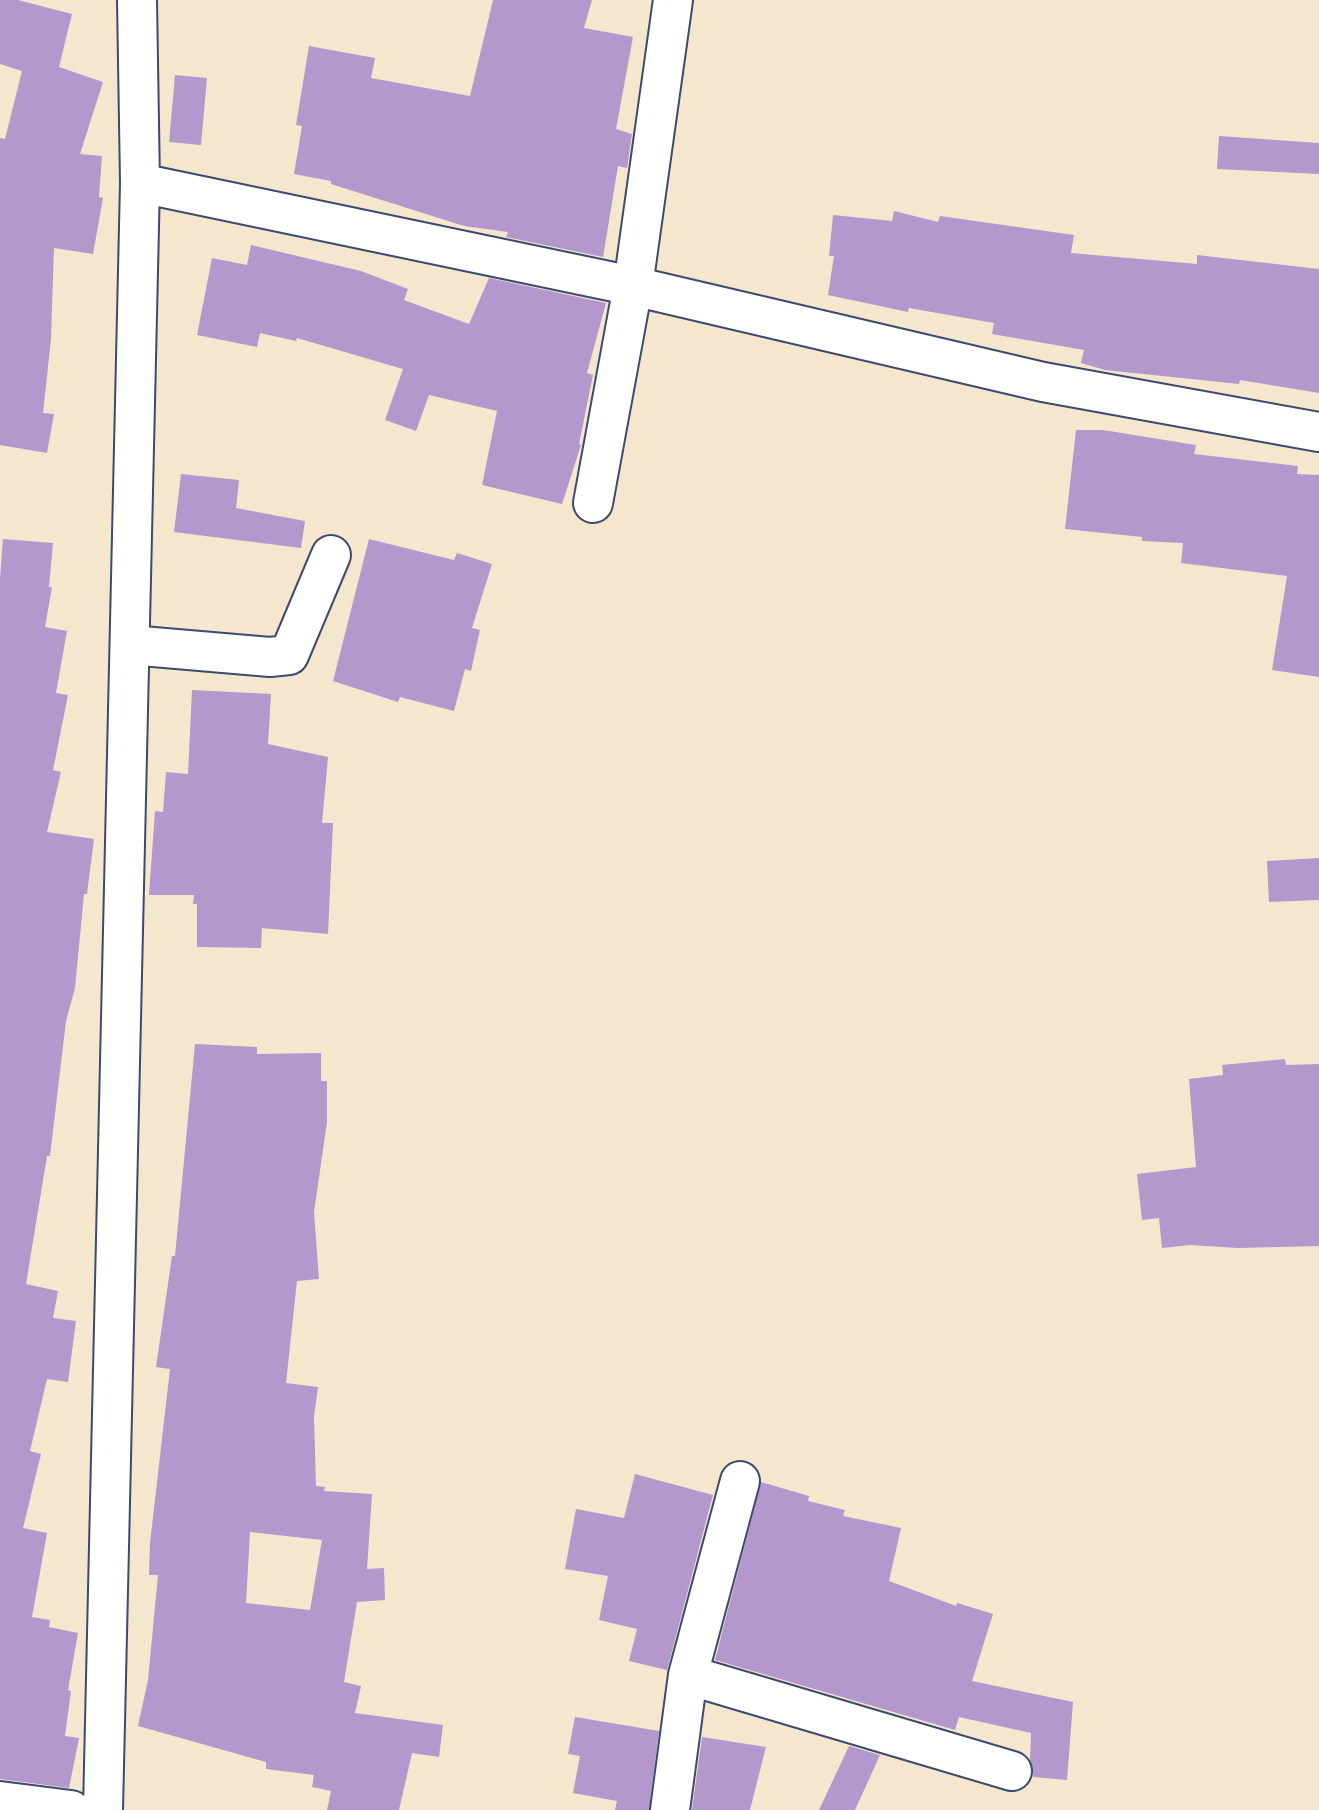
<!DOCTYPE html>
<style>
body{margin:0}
canvas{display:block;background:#f5e6ce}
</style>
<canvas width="1319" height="1810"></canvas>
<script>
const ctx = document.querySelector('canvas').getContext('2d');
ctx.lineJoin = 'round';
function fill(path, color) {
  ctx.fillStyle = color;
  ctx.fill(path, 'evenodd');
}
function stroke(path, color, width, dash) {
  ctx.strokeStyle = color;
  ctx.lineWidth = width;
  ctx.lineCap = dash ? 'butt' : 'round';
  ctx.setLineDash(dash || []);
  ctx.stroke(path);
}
const building = new Path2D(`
 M0,0H18L72,14L59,67L103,82L80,154L102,156L99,197L103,198L93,254L54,248L51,339L43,413L54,414L47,453L0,445V138L5,139L22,71L0,64Z
 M493,0H592L584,28L633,37L616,129L632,134L627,168L618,166L603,257L506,237L508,232L464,226L331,184V181L294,174L302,126L296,125L309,46L375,58L371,78L470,96Z
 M175,75L207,78L201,145L169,142Z
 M1219,136L1319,143V174L1217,169Z
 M894,211L938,222L940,216L1074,235L1071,253L1197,264V255L1319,269V393L1240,380L1239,384L1105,370L1081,363L1084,350L992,334L994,323L909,308L908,312L828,295L834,256H829L833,215L892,221Z
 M251,245L361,271L408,289L404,300L469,324L489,278L606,303L587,373L593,375L579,444L581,445L562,504L482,485L497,411L429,395L416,431L385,420L403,369L297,338L296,341L260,333L257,347L197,335L212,258L247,265Z
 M1076,430H1103L1196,445L1194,454L1298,466L1297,474L1319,475V677L1272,670L1287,576L1181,563L1183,543L1142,541V537L1065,529Z
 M181,474L239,480L236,508L305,521L301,548L174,532Z
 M3,539L53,543L49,587H52L45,627L67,631L56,693L68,695L53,770L61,772L47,832L94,839L87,894H84L75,988L66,1021L50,1156H47L26,1284L58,1291L53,1318L76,1321L68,1382L47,1379L30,1451L41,1454L23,1528L47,1533L32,1617L50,1620L49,1627L78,1633L68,1690L71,1691L65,1736L79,1738L69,1788L0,1779V578Z
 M369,539L454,560L457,553L492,564L472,628L480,630L471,671L465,669L454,711L400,697L398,702L333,681Z
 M192,690L271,694L268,744L328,757L322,823H333L328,934L262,928L261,948L197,947V904H193L194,895H149L155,811L163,812L166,772L188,774Z
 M1319,858V900L1269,902L1267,861Z
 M195,1044L257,1047V1054L321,1053V1081H327V1122L314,1212L319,1279L297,1281L286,1383L318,1387L314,1417L316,1486L325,1487L324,1491L372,1494L367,1569L384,1568L385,1600L357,1602L344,1682L361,1686L355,1713L443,1725L439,1757L412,1753L399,1810H327L331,1791L312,1787L314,1775L266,1769V1762L138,1726L148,1680L158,1575H149L150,1543L170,1369L156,1367L172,1256H175ZM250,1532L322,1540L310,1610L246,1603Z
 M1285,1059L1286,1065L1319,1064V1246L1238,1248L1190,1245L1162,1248L1159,1218L1142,1220L1137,1174L1196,1167L1189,1079L1223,1075L1222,1065Z
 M635,1474L713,1495L667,1670L629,1661L637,1629L599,1620L608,1576L565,1569L576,1509L624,1518Z
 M761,1482L809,1496L808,1501L845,1510L843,1516L901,1528L889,1581L956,1606L957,1603L993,1614L972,1681L1073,1702L1067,1780L1033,1777L1030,1759L1031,1733L959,1717L955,1730L715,1660Z
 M575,1717L659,1731L649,1810H615L617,1801L573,1793L580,1756L568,1754Z
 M702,1737L766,1747L750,1810H692Z
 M849,1746L880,1755L855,1810H819Z`);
const street = new Path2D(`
 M140,183L633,286L1043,382L1319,432
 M593,503L633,286L673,0
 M130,645L270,657L289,655L331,555
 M688,1675L1012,1771
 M0,1801L71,1810
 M103,1810L140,183L137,0
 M670,1810L688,1675L740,1481`);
fill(building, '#b398cd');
stroke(street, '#3c4a6f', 42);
stroke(street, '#fff', 38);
</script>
